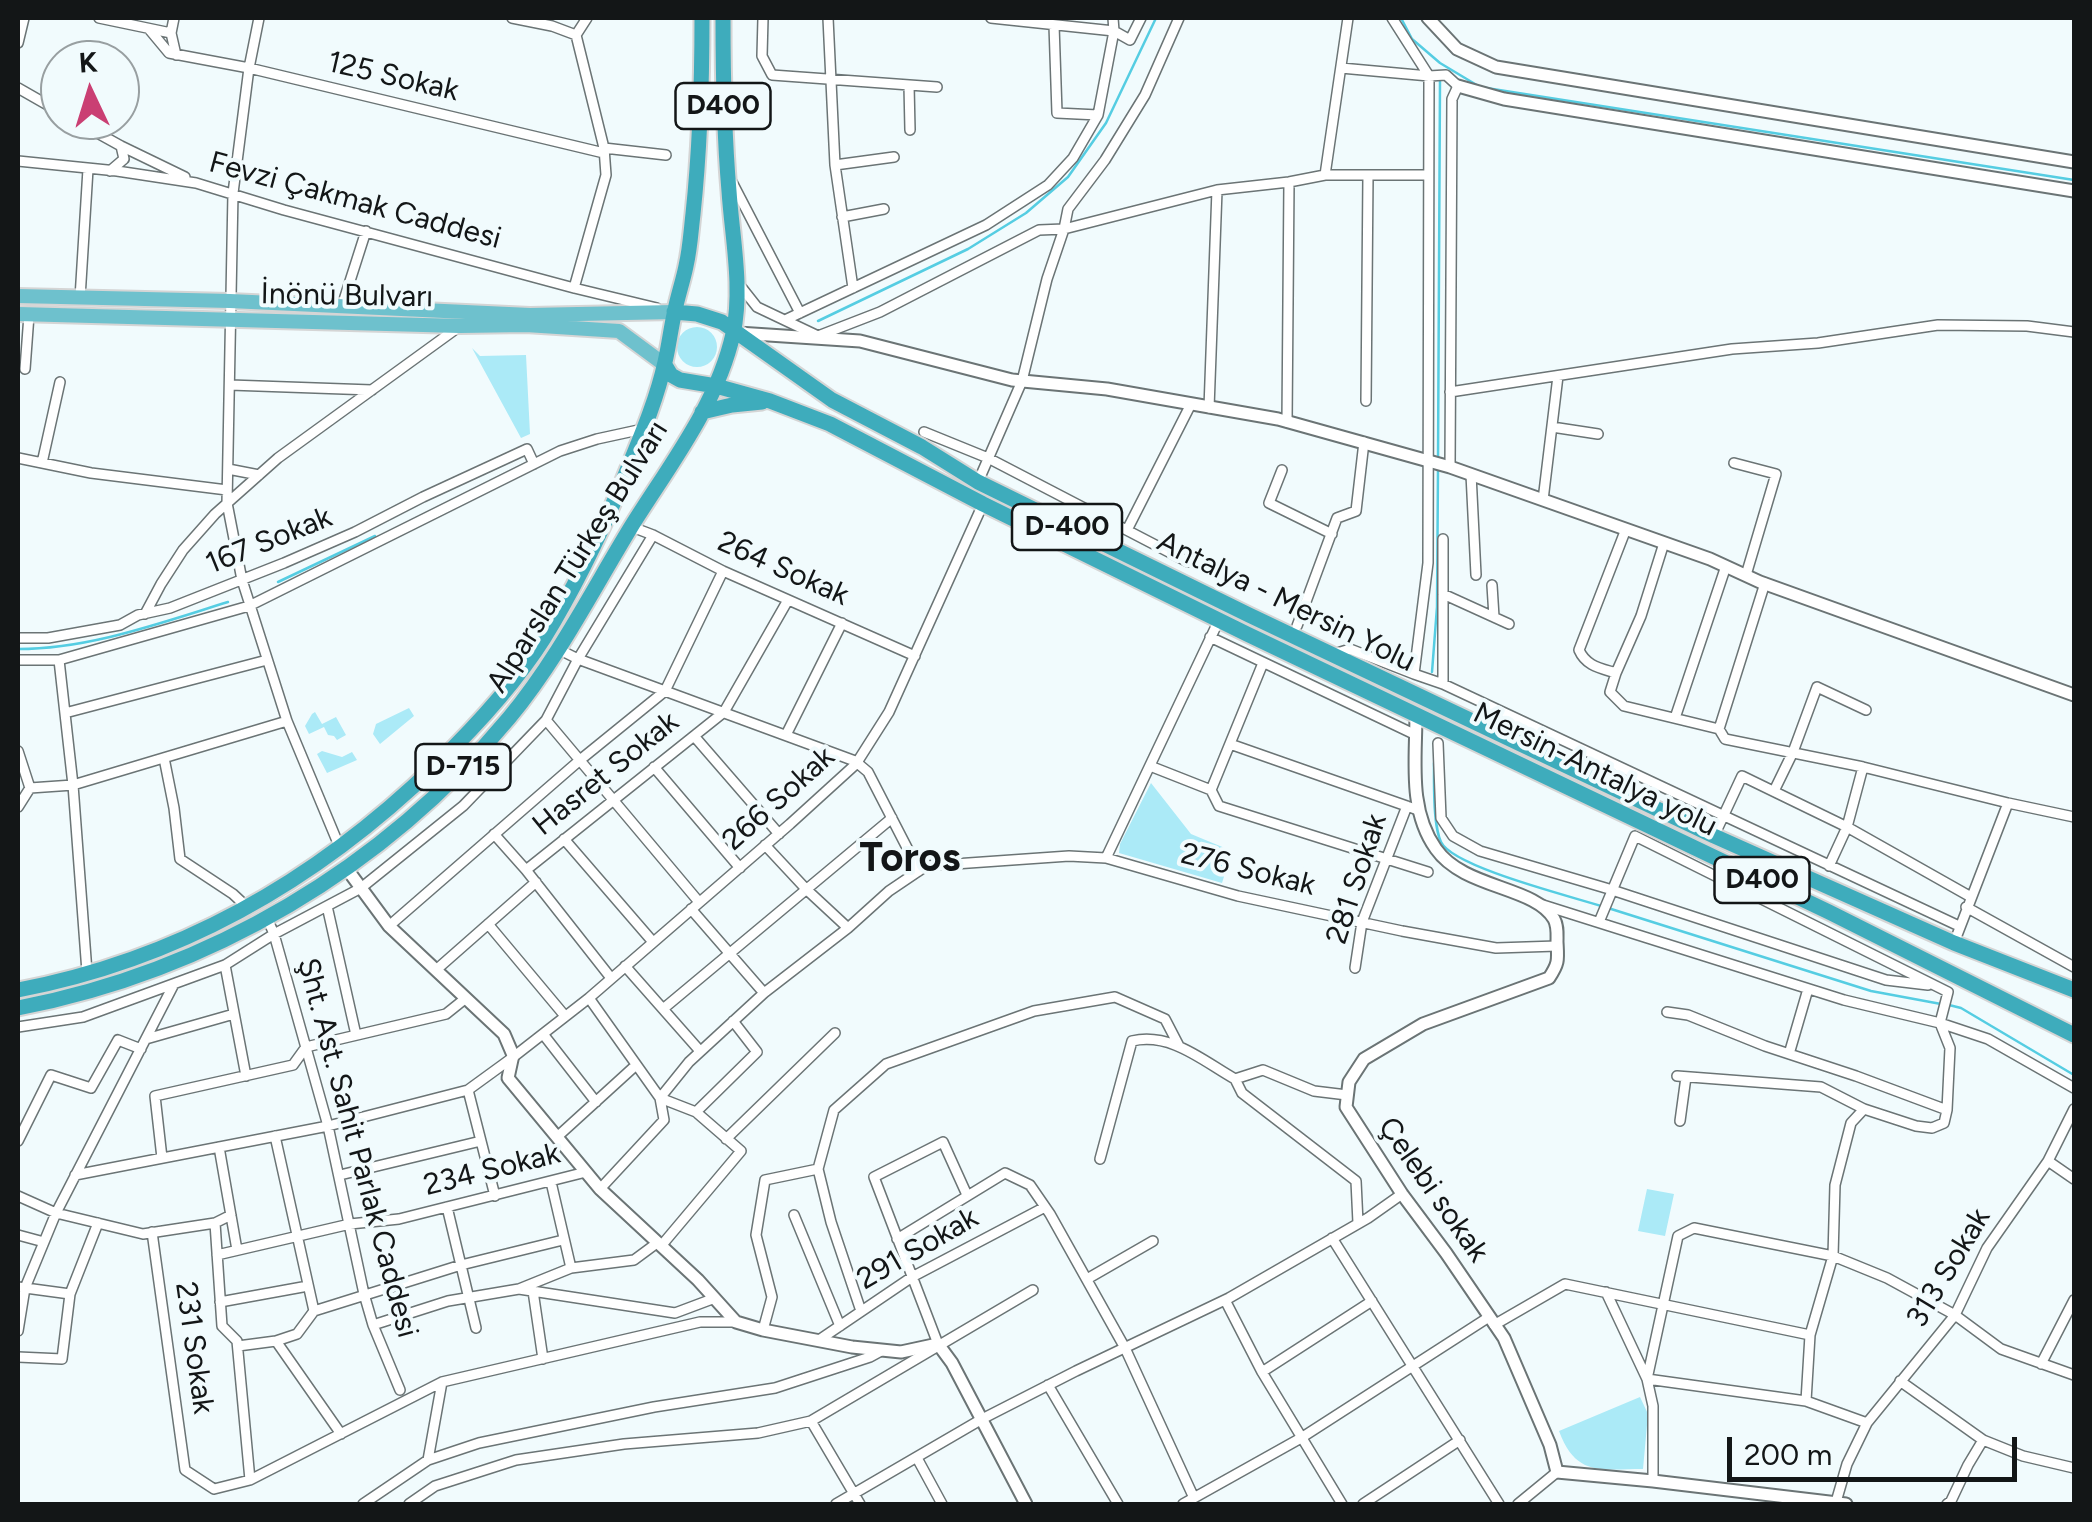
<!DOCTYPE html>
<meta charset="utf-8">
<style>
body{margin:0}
#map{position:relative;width:2092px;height:1522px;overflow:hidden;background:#f1fbfd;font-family:Figtree,sans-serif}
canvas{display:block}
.frame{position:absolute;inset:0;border:20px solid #131617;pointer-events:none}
.north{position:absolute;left:40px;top:40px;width:100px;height:100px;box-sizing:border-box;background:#f1fbfd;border:2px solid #989fa1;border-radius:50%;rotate:356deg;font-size:28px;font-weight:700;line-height:40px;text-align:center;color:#131617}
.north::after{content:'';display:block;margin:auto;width:35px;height:45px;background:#ca3f73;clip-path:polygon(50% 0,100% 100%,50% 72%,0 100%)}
.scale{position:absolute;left:1727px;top:1437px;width:290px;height:45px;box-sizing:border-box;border:5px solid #131617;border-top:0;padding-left:12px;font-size:30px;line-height:35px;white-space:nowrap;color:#131617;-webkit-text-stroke:8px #f1fbfd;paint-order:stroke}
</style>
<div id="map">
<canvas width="2092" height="1522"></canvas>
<div class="frame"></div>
<div class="north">K</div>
<div class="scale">200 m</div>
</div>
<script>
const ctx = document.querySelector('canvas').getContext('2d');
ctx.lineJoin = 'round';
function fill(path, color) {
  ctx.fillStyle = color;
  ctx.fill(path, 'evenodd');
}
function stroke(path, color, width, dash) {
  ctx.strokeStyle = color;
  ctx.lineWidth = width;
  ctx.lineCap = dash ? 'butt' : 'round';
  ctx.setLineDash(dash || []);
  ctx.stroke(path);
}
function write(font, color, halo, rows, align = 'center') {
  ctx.font = font + ' Figtree,sans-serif';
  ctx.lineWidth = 8;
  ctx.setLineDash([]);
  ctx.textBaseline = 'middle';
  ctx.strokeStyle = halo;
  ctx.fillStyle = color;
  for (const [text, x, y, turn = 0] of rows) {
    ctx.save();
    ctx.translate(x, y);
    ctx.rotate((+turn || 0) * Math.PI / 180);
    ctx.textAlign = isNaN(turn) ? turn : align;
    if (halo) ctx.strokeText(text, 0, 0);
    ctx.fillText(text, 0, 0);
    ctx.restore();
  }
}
const green = new Path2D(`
 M677 347a20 20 0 1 1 40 0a20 20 0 1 1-40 0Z
 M472,348L480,356L526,355L530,434L521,438Z
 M409,708L414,716L380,744L373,734L376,724Z
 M315,712L322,724L336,717L346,735L337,740L334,736L328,735L324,727L309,734L305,726L312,714Z
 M322,751L342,757L352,752L357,760L327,773L317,754Z
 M1151,783L1191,834L1232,851L1222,883L1119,853L1120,844Z
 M1647,1189L1674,1194L1665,1236L1638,1231Z
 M1640,1397L1648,1414L1643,1469C1601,1469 1576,1477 1559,1431Z`);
const stream = new Path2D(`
 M1401,18L1412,39L1440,63L1480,87L2074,180
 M818,321L968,249L1026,213L1068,177L1106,123L1156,18
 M1438,461L1440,79
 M278,582L375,536
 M18,649C89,649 160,623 228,602
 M1432,672L1437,607L1438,469
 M1434,763C1434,782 1433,826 1441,842C1453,867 1570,896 1601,906
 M1608,908L1871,991L1941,1004
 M1949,1005L1961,1008L2074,1075`);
const minor = new Path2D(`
 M99,18L171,33
 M174,18L171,33L176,55
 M259,18L249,68L233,193L227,503L242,580L287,721L340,848
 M512,18L552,26L576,35L604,148L606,175L574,288
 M763,18L762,56L772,75L937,87
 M828,18L835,165L853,288
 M991,18L1114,31L1130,40L1141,18
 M1392,18L1429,76L1428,563L1414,674L1443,684L1959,926
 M1054,25L1057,113L1098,115
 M149,29L169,53L249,68L604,153
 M576,35L587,18
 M18,43L24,18
 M1341,68L1429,76L1446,75L1458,86L1452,99L1450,467
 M909,85L910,130
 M18,88L60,112
 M74,120L121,146L185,177
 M604,148L666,155
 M18,161L117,171L196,183L284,210L574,288L657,308
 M835,165L894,157
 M110,171L124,159L121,146
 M1325,175L1348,18
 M732,182L800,313
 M842,217L884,209
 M738,283L757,307L818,336L880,312L1039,230L1064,229L1217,190L1289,182L1325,175H1428
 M80,298L88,169
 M342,306L366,231
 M785,320L986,225L1048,185L1073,158L1098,115L1114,31L1113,18
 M25,369L29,315
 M230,385L372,390
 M1450,392L1732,349L1818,343L1938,325L2027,326L2074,332
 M1366,401L1368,175
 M1209,408L1217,190
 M1287,422L1289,182
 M1552,427L1598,434
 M924,432L988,458L1188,562
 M18,458L91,473L227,490
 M42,463L60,382
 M1734,463L1776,474L1746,575
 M228,469L259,475
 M1282,470L1269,503L1332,534
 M1471,474L1476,575
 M978,482L1022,381L1047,279L1064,229L1068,209L1105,160L1145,95L1179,18
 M1543,500L1558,376
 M632,527L653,535L723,571L915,656
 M1127,530L1191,404
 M1443,539V684
 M1664,543L1641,616L1616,673L1610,692L1624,706L1719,729L1725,739L1863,767L2008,803L2074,817
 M1492,585L1494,617
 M1443,594L1509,624
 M145,614L161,584L183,550L215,514L278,458L460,326
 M1297,626L1337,518L1356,511L1364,442
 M1210,637L1416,735
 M18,638H48L120,625L138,615L170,608L284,563L355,532L423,497L527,449L534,464
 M558,649L578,659L855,761L868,772L919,871
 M1334,654L1350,649L1414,674
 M18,660H59L249,606L560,451L597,439L643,429
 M59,660L73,785L87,972
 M1616,673C1600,668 1586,666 1579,650L1626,529
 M65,713L267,660
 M1675,718L1726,566
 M546,720L699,902
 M1719,729L1765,583
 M786,735L842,623
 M694,736L779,834
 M1438,743L1441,818L1453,836L1480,851L1609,889L1886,980L1928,985
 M1230,744L1418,810
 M18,751L30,788
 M164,758L174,808L180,859L233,894L248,908
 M1150,766L1211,790L1219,806L1428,872
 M654,767L740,868
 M1211,790L1263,663
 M1774,791L1793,752L1817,687L1866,710
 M18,807L30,788L73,785L287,721
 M494,834L526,870
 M1714,836L1742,776L1847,827L1971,897
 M564,839L653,942
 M765,845L806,889L848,928
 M1106,858L1219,620
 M1829,866L1847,827L1863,767
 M1543,905L1844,1000L1940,1023L1988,1039L2074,1088
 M327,906L356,1035
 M1966,907L2074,967
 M691,909L764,993
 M267,918L274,934L328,1126L364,1294L373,1325L400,1390
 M1599,922L1635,836L1948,992L1940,1023L1950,1048L1947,1110L1944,1123L1932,1128L1916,1126L1864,1109L1821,1087L1677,1076
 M488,924L565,1016
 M389,926L580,760L665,691L723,571
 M1954,943L2008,803
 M225,965L246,1076
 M625,966L700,1051
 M1355,968L1362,922L1407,806
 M436,970L536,882
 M611,978L526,870L724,712L788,600
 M589,998L660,1098L696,1112L741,1151L661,1246
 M663,1009L892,818
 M1667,1012L1688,1015L1765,1046L1856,1076L1947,1110
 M18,1027L83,1017L225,965L274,934L361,888L463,806L546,720L578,659L653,535
 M543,1034L596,1102
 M146,1039L234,1014
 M1789,1054L1808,989
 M1347,1095L1314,1091L1263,1070L1235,1079L1242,1093L1356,1181L1358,1223
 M1864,1109L1851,1123L1835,1185L1833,1256L1810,1335L1806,1401L1867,1423
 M696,1112L757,1052L733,1021
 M1680,1121L1686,1077
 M275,1136L314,1311
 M557,1137L635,1066
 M726,1139L835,1033
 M18,1141L51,1075L91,1088L118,1040L141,1049
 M481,1141L495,1196
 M219,1147L237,1250
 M162,1158L155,1096L293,1065L306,1047L446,1014L466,998
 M1100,1159L1132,1041C1171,1032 1203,1061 1235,1079
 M2048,1161L2074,1179
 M75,1175L328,1126L468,1090L512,1058L589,998L790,824L856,764L889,712L983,504
 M340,1175L481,1141L468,1090
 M551,1182L571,1268L519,1289L675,1313L715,1298
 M600,1189L664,1120L660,1098L689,1062L764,993L848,928L889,891L926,866L1069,856L1106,858L1238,896L1402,931L1496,948L1557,946
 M18,1196L56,1213L143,1234L215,1223L231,1215
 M447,1207L476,1328
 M794,1215L840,1326
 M215,1223L222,1326L237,1341L250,1480
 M152,1232L185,1470L214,1489L250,1480L442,1382L700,1322H736
 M18,1235L44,1242
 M1332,1238L1499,1504
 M897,1239L1005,1173L1030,1185L1050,1214L1125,1348L1194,1498
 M217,1255L350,1224L399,1219L586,1172
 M571,1268L634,1260L657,1243
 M1087,1279L1153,1241
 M18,1287L70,1294
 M533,1291L543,1359
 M1606,1292L1647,1379L1653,1406V1481
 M1225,1300L1262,1372L1342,1504
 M220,1302L308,1286
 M861,1311L831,1222L818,1169L834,1110L886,1064L1034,1011L1115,997L1165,1019L1179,1046
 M373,1325L448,1301L519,1289
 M1494,1325L1565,1284L1810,1335
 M763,1330L772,1297L756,1235L765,1180L818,1169
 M18,1331L25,1288L56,1213L174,984
 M819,1340L912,1277L1045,1207
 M938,1344L874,1177L943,1142L967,1195
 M238,1346L276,1341
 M18,1357L62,1359L70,1294L98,1223
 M2041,1364L2074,1300
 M1262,1372L1372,1301
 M1900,1381L1983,1440L2023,1456L2074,1468
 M1048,1385L1118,1504
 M1806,1401L1647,1379L1678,1236L1694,1228L1833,1256L1887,1278L1955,1315L2001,1349L2074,1375
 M811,1421L860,1504
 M341,1434L276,1341L297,1334L314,1311L461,1265L563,1240
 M917,1458L942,1504
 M428,1460L479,1443L654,1407L775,1388L870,1357L881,1351
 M1836,1502L1847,1464L1867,1423L1955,1315L1987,1248L2048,1161L2074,1109
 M363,1504L428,1460L442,1382
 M409,1504L435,1486L516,1460L624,1444L758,1433L811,1421L1033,1290
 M836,1504L982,1419L1076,1371L1229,1298L1368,1218L1402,1194
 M1183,1504L1301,1438L1489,1317
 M1363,1504L1460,1440
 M1518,1504L1557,1472
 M1947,1504L1951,1501L1968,1465L1983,1440`);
const tertiary = new Path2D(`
 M1428,18L1457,49L1496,67L2074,162
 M1458,86L1504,99L2074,191
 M738,333L860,341L1012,380L1107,389L1278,419L1450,467L1710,559L1760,582L2074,695
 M1416,713C1416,760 1408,810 1436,849C1464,889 1535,886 1554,919C1558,926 1557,934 1557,942C1558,960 1559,963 1549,978L1423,1024L1364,1059L1349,1082L1346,1107L1402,1194L1446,1253L1504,1338L1550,1445L1557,1472L1653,1481L1846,1504
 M347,869L389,926L504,1034L513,1055L508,1078L600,1189L698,1280L736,1322L763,1330L852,1347L901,1352L938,1344L952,1363L1026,1504`);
const primary = new Path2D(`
 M18,296L230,301L530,315L674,312
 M18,314L460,326L526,325L619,331L665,365`);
const trunk = new Path2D(`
 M674,312L697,314L722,322L832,400L922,447L978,482L1249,615L1714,836L1954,943L2074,990
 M665,365L671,375L680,380L716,386L770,401L830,424L983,504L1247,634L1829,912L2074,1035
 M702,412L732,405L762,402
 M18,990C181,959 318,880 437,764C476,726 515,684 544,638C574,589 600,535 622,483C638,443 656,403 665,362C669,345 671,327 675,310C678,295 683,281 686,266C690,249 691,231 693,214C700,148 702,83 702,18
 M18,1008C210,971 384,868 509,718C557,660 592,591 631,527C669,466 717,405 733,334C743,288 732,237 729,191C724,133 723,76 723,18`);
const shields = [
 [723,106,95],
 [1067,527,110],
 [463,767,95],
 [1762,880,95]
];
const shieldNames = [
 ["D400",723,106],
 ["D-400",1067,527],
 ["D-715",463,767],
 ["D400",1762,880]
];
const streetNames = [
 ["125 Sokak",393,77,13],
 ["Fevzi Çakmak Caddesi",355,201,15],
 ["İnönü Bulvarı",347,296,1],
 ["167 Sokak",269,541,-22],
 ["Alparslan Türkeş Bulvarı",578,557,-58],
 ["264 Sokak",783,569,24],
 ["Antalya - Mersin Yolu",1286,602,26],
 ["Mersin-Antalya yolu",1595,770,26],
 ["Hasret Sokak",606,774,-39],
 ["266 Sokak",779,799,-42],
 ["276 Sokak",1248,870,14],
 ["281 Sokak",1357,879,-72],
 ["Şht. Ast. Sahit Parlak Caddesi",357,1148,75],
 ["234 Sokak",492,1170,-14],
 ["Çelebi sokak",1433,1190,55],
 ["291 Sokak",918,1249,-30],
 ["313 Sokak",1949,1268,-59],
 ["231 Sokak",194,1348,82]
];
const districtNames = [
 ["Toros",910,859]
];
fill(green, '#abeaf7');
stroke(stream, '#55cde2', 2.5);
stroke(minor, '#6b7475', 12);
stroke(tertiary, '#6b7475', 15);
stroke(primary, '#d5d5d5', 18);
stroke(trunk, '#d5d5d5', 19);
stroke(minor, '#fff', 9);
stroke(tertiary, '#fff', 11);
stroke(primary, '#6ec1cd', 14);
stroke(trunk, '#3eacbc', 15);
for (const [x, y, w] of shields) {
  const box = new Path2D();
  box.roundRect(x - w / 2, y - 23, w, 46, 8);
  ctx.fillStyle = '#f1fbfd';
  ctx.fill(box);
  stroke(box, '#131617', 2.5);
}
write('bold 28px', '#131617', null, shieldNames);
write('30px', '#131617', '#f1fbfd', streetNames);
write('bold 40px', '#131617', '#f1fbfd', districtNames);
</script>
